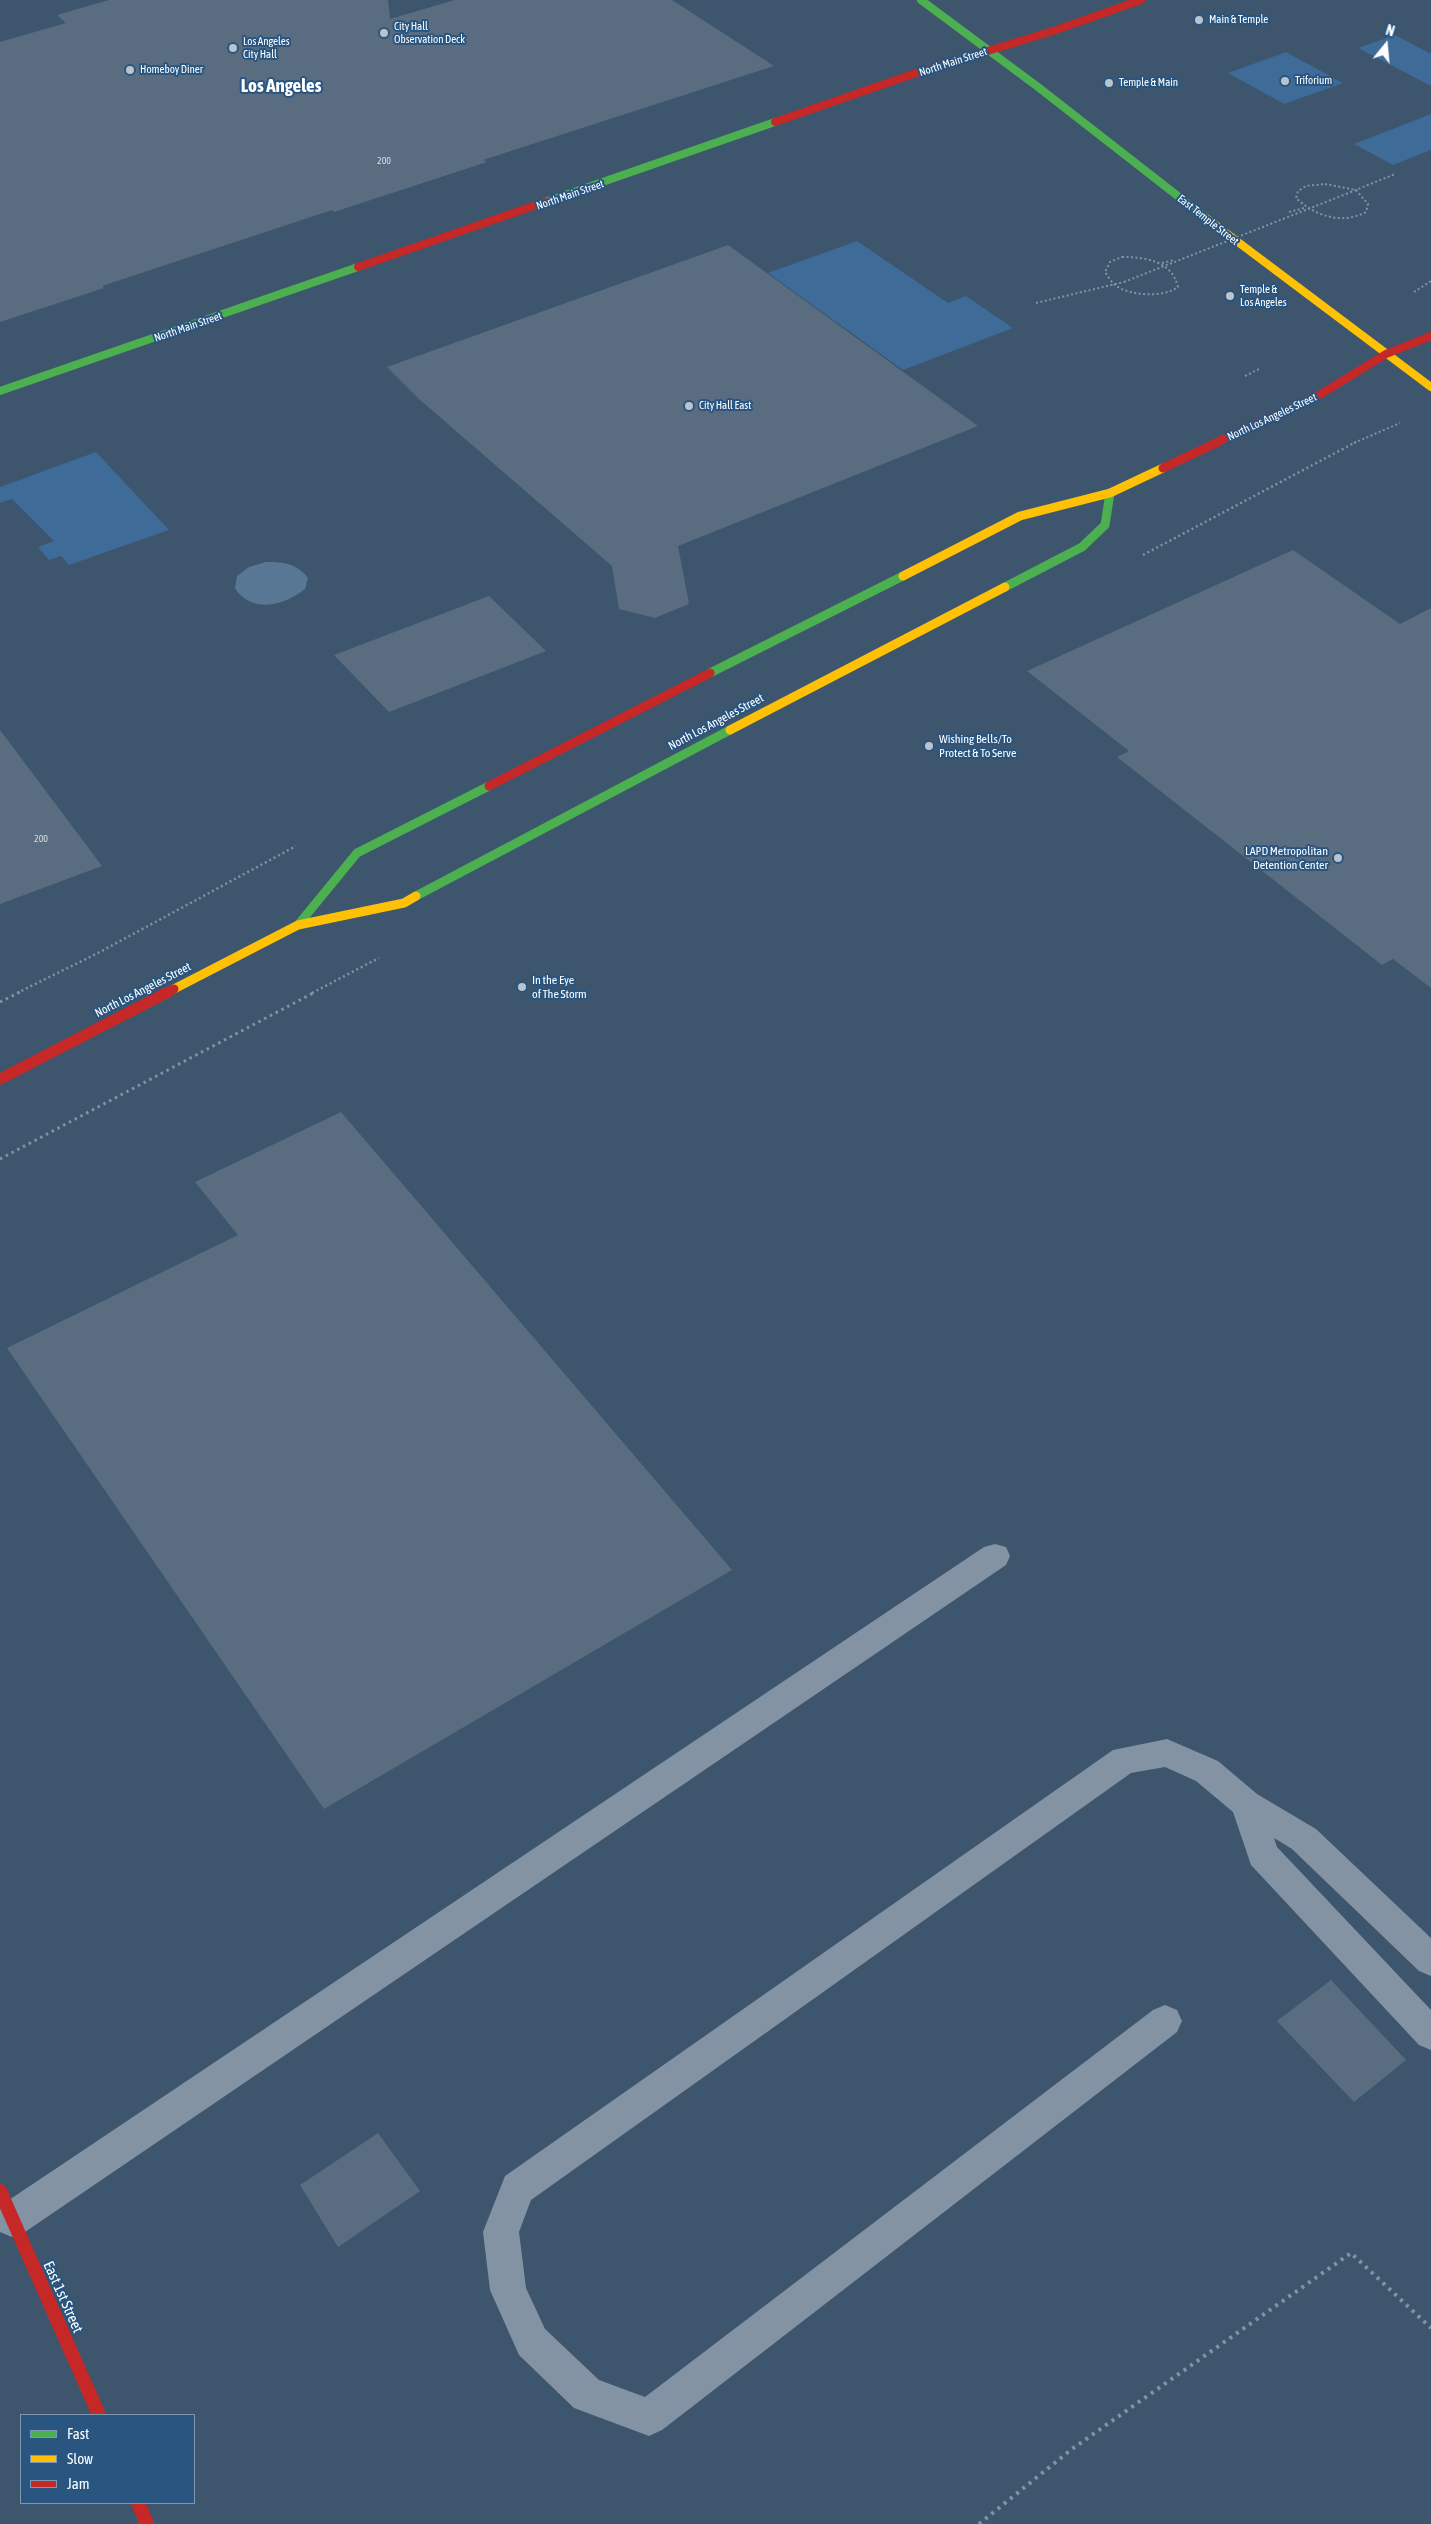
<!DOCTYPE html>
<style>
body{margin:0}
#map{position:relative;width:1431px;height:2524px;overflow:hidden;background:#3d556d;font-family:"Asap Condensed",sans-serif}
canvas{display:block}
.legend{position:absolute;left:20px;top:2414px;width:175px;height:90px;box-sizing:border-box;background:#295581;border:1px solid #7f99b3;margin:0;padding:6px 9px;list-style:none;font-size:15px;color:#fff}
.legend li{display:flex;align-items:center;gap:10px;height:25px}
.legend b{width:25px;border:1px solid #7f99b3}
.north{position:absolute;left:1361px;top:20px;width:50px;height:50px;-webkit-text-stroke:4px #295581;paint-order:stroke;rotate:17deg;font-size:14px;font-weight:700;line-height:20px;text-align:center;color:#fff}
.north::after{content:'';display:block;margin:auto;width:18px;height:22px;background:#fff;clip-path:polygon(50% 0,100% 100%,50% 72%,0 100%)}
</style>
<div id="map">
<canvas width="1431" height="2524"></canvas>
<ul class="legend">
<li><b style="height:6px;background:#4caf50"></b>Fast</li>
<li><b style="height:6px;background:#ffc107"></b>Slow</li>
<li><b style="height:6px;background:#c62828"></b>Jam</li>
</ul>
<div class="north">N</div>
</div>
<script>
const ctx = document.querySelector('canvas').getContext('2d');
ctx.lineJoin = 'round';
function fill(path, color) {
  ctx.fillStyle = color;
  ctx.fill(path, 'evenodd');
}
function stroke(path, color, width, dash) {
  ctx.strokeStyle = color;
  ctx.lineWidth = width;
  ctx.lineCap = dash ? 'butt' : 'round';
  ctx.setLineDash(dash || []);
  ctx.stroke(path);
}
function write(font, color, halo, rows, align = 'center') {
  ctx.font = font + ' "Asap Condensed",sans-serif';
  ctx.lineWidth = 4;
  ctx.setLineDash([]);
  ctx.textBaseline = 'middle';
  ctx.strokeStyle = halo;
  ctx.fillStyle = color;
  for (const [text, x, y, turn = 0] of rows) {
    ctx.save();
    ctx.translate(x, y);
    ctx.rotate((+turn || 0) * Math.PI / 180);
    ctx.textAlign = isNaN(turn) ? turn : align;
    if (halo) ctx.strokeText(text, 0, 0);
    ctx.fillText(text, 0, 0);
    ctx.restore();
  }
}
const green = new Path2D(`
 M1395,35L1431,54V86L1358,48Z
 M1286,52L1343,83L1284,104L1228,73Z
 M1431,114V150L1393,165L1354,144Z
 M857,241L948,303L966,296L1013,328L903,370L768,273Z
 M96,452L169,530L69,565L61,556L49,560L38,547L54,541L12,499L0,503V487Z`);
const water = new Path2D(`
 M266,562C284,562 296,563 308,578L305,589C284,606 251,614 235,588L237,576L249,567Z`);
const building = new Path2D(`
 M109,0H388L390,19L455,0H672L774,66L483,160L487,162L334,212L332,210L102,286L104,288L0,322V42L66,23L57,15Z
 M728,245L978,426L678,546L689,604L655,618L619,609L612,566L419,399L387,367Z
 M1293,550L1400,624L1431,608V988L1393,959L1382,965L1117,757L1129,751L1027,671Z
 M489,596L546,651L389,712L334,655Z
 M0,730L102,866L0,904Z
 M341,1112L732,1570L324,1809L7,1348L238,1235L195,1182Z
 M1331,1980L1406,2060L1354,2102L1277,2021Z
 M378,2133L420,2191L338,2247L300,2185Z`);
const pathFar3 = new Path2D(`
 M1325,184L1356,190L1368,204L1366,212C1342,225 1315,216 1296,198L1298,191L1306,186Z
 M1346,194L1395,174
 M1289,212L1304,208
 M1122,257C1146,257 1172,261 1178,287C1163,298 1129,296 1115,285C1111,282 1108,276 1105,272L1110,262Z
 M1162,263L1174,260
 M1414,292L1431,281
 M1036,303L1124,282
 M1245,376L1259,369
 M1354,443L1400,423`);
const pathFar2 = new Path2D(`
 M1143,555L1356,442
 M17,993L98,953L296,846
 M312,993L379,958`);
const pathFar1 = new Path2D(`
 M0,1002L20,992
 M0,1159L315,992`);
const path = new Path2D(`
 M979,2524L1072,2449L1351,2253L1431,2328`);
const lane = new Path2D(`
 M995,1544L1006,1547L1010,1556L1006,1565L25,2232L12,2237L0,2232V2206L984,1547Z
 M1167,1739L1218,1761L1257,1794L1316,1829L1431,1938V1976L1419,1971L1292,1849L1274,1838L1277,1847L1431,2010V2050L1419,2045L1251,1865L1233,1812L1196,1781L1165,1767L1131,1773L531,2200L519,2232L526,2288L545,2329L599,2380L645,2397L1153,2010L1165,2005L1177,2010L1182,2021L1177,2032L662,2430L649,2436L574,2408L519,2355L490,2290L483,2232L505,2176L1113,1750Z`);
const fastFar1 = new Path2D(`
 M921,0L1038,87L1206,218
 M545,202L775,122
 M0,391L358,267`);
const fast = new Path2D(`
 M1005,587L1082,547L1105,525L1110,493
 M710,673L903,576
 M416,896L730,730
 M298,925L357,853L489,786`);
const slowFar1 = new Path2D(`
 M1206,218L1431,387`);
const slow = new Path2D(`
 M903,576L1020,516L1110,493L1163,468
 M730,730L1005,587
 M174,989L298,925L404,903L416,896`);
const jamFar3 = new Path2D(`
 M775,122L916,73L1056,30L1141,0
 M358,267L545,202
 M1215,443L1321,394L1386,354L1431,336`);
const jamFar2 = new Path2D(`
 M1163,468L1218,442
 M489,786L710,673
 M166,993L174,989`);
const jamFar1 = new Path2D(`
 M0,1079L168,992`);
const jam = new Path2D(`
 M0,2191L99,2415
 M138,2503L147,2524`);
const pathBridge = new Path2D(`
 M1124,282L1346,194`);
const markers = [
 [1199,20,5,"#bbc4cc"],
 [384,33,5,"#bbc4cc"],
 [233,48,5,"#bbc4cc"],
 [130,70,5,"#bbc4cc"],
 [1285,81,5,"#bbc4cc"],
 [1109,83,5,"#bbc4cc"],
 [1230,296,5,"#bbc4cc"],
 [689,406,5,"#bbc4cc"],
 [929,746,5,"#bbc4cc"],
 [1338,858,5,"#bbc4cc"],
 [522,987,5,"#bbc4cc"]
];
const numberNames = [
 ["200",384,161],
 ["200",41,839]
];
const farPoinames = [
 ["Main & Temple",1209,20],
 ["City Hall",394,27],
 ["Observation Deck",394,40],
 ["Los Angeles",243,42],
 ["City Hall",243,55],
 ["Homeboy Diner",140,70],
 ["Triforium",1295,81],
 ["Temple & Main",1119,83],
 ["Temple &",1240,290],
 ["Los Angeles",1240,303],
 ["City Hall East",699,406]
];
const farStreetnames = [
 ["North Main Street",953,62,-18],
 ["North Main Street",570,195,-19],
 ["East Temple Street",1208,220,38],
 ["North Main Street",188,327,-19],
 ["North Los Angeles Street",1272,417,-25]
];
const streetNames = [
 ["North Los Angeles Street",716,722,-28],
 ["North Los Angeles Street",143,990,-27]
];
const poiNames = [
 ["Wishing Bells/To",939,739],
 ["Protect & To Serve",939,753],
 ["LAPD Metropolitan",1328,851,"right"],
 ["Detention Center",1328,865,"right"],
 ["In the Eye",532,980],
 ["of The Storm",532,994]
];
const nearStreetnames = [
 ["East 1st Street",63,2297,66]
];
const farTownnames = [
 ["Los Angeles",281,86]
];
fill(green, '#3e6b97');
fill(water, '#587794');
fill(building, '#5a6d80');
stroke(pathFar3, '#8393a3', 2, [2, 2.5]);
stroke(pathFar2, '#8393a3', 2.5, [2, 3]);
stroke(pathFar1, '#8393a3', 3, [2.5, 4]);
stroke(path, '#8393a3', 4, [3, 5]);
fill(lane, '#8393a3');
stroke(fastFar1, '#4caf50', 8);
stroke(fast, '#4caf50', 9);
stroke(slowFar1, '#ffc107', 8);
stroke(slow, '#ffc107', 9);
stroke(jamFar3, '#c62828', 8);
stroke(jamFar2, '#c62828', 9);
stroke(jamFar1, '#c62828', 11);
stroke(jam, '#c62828', 14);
stroke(pathBridge, '#8393a3', 2, [2, 2.5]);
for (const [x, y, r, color] of markers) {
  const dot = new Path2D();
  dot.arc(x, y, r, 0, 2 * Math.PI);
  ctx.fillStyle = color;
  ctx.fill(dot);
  stroke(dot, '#295581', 2);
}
write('10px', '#d6dadf', null, numberNames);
write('11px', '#fff', '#295581', farPoinames, 'left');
write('11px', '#fff', '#295581', farStreetnames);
write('12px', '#fff', '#295581', streetNames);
write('12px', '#fff', '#295581', poiNames, 'left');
write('15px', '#fff', '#295581', nearStreetnames);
write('bold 19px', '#fff', '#295581', farTownnames);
</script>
